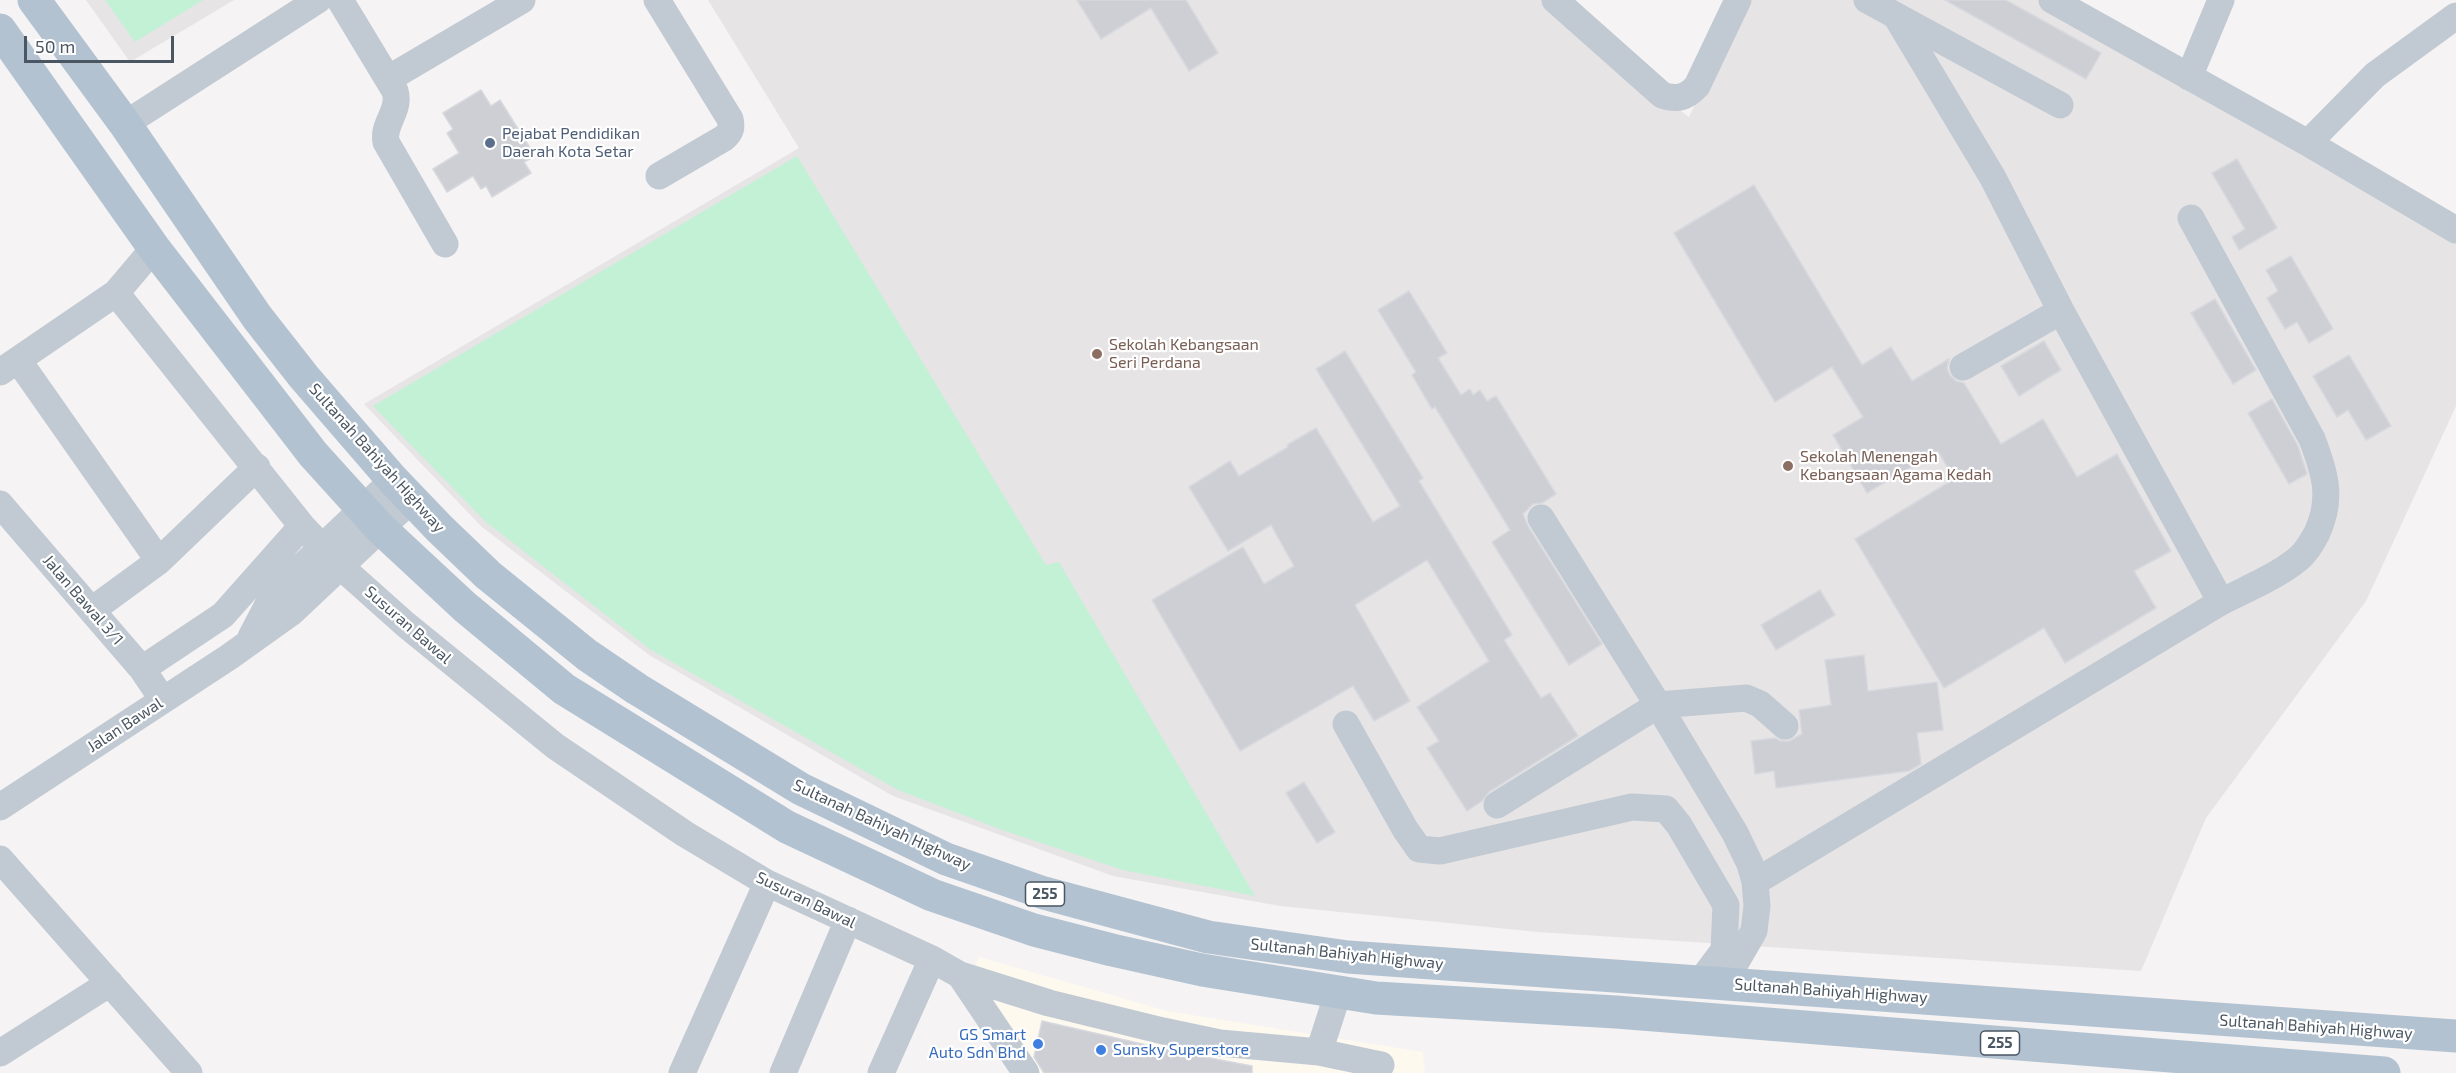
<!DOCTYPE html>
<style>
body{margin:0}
#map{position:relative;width:2456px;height:1073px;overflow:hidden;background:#f5f3f3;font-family:"Exo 2",sans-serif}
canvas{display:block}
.scale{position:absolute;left:24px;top:36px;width:150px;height:27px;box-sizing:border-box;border:3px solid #4a5661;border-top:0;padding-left:8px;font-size:18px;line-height:21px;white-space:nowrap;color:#4a5661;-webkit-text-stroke:4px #fff;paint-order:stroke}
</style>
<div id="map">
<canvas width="2456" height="1073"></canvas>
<div class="scale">50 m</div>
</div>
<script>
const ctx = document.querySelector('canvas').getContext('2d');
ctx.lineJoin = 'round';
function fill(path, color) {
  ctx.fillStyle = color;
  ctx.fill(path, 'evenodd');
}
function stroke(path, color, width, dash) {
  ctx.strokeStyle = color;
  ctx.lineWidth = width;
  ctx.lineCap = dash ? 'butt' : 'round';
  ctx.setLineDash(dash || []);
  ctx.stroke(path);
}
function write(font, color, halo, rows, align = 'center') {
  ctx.font = font + ' "Exo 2",sans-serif';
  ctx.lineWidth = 4.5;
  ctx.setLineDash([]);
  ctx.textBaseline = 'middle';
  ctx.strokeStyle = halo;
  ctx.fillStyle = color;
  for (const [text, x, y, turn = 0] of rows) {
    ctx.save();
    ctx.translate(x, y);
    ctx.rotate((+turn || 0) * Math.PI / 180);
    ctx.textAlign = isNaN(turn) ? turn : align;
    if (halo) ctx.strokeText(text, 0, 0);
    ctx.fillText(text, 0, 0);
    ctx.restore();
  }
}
const commercial = new Path2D(`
 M979,957L1167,1011L1423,1052L1425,1073H1029L968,982Z`);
const education = new Path2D(`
 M86,0H234L130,62Z
 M708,0H1545L1597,49L1689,117L1745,0H2061L2456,222V406L2366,601L2206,818L2141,971L1538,932L1280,906L1113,876L893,796L649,655L482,527L364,404L799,148Z`);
const green = new Path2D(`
 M105,0H203L135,42Z
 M797,156L1046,565L1059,562L1255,896L1123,870L1005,831L898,790L651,650L486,522L373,406Z`);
const building = new Path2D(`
 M1077,0H1186L1218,53L1189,71L1151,8L1101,39Z
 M1945,0H2006L2101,53L2086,79Z
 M481,90L491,106L500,100L535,156L524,162L531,173L492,197L486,186L481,189L473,176L447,192L433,169L459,153L447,133L453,129L443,113Z
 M2237,159L2277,228L2239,250L2232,237L2245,229L2212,173Z
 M1754,185L1862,365L1891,347L1912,381L1949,359L1947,368L1950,375L1956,381L1964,383L2001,444L2043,419L2077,477L2117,454L2171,551L2134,571L2156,608L2065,663L2044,628L1944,688L1855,539L1954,479L1938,451L1867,493L1833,435L1863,417L1832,367L1775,402L1674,233Z
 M2291,256L2333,329L2309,343L2297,322L2285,329L2267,298L2278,291L2266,270Z
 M1409,291L1447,353L1438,358L1461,395L1470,389L1473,395L1480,390L1487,401L1496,396L1556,494L1542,503L1533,504L1523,514L1528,526L1602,644L1569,665L1492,542L1510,530L1435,407L1432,409L1412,375L1416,372L1378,310Z
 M2215,299L2256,370L2233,384L2191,313Z
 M2044,341L2061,370L2019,396L2001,366Z
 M1345,351L1423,478L1419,481L1512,635L1504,640L1541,698L1550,693L1578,736L1489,792L1482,801L1467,811L1427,748L1439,741L1417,707L1489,661L1427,560L1355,605L1410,701L1374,721L1353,686L1240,751L1152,600L1243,547L1264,584L1294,566L1271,525L1228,551L1189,487L1230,461L1239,476L1288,447L1287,445L1316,428L1373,522L1400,506L1316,369Z
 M2349,355L2391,426L2366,440L2348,410L2337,417L2313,376Z
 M2272,399L2298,446L2307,474L2289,484L2248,413Z
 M1820,590L1835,615L1776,650L1761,625Z
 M1864,655L1868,691L1937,682L1943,730L1917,733L1921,764L1909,771L1776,788L1774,771L1755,774L1751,741L1775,738L1781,741H1789L1802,734L1799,710L1831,705L1825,660Z
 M1304,782L1335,832L1317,843L1286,793Z
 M1042,1021L1173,1051L1252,1066V1073H1044L1034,1057Z`);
const minor = new Path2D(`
 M340,0L395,91C401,111 382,124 386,142L445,244
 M657,0L730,119C732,128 731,132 724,138L659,176
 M1555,0L1662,95C1677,100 1686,98 1697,86L1738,0
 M1867,0L2060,105
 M2052,0L2308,143L2456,230
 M1896,16L1993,178L2061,311L2221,602
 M2189,77L2221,0
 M388,79L522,0
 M125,124L318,0
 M2308,143L2375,75L2456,16
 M116,293L302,526L340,566L405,624L555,746L685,834L767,883L932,959L960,975L1049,1003L1163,1031L1220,1043L1319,1052L1381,1065
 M18,360L159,561
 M1963,367L2061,311
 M0,372L116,293L154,248
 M0,504L142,669L163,700
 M1541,518L1658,705L1735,833L1750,864L1755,882L1757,906L1754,931L1725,981
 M92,610L159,561L257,467
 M251,637L274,593L393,480
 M142,669L223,615L302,526
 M1346,724L1405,829L1419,849L1440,851L1632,807L1666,809L1679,825L1726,905L1724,950L1700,982
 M1497,805L1658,705L1746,698L1760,704L1785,726
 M0,807L229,657L292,612L411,500
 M0,859L189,1073
 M1755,882L2221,602C2246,589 2276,577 2298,559C2306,553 2312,542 2317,533C2333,498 2325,473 2312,439L2191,218
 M960,975L1026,1073
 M1319,1052L1338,993
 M0,1053L110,983
 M682,1073L767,883
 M783,1073L848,920
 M881,1073L932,959`);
const major = new Path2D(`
 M34,0L125,124L257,317L304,377L393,480L440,529L488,575L587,655L637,689L801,789L946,859L1044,893L1208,937L1348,957L2456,1036
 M0,30L154,248L313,454L380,528L465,607L564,689L787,827L932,895L1034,930L1112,950L1202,970L1376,998L1616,1012L2384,1073`);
const markers = [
 [490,143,6,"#5c6f8a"],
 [1097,354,6,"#8d6e63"],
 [1788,466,6,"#8d6e63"],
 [1038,1044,6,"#3f7fe0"],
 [1101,1050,6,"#3f7fe0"]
];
const shields = [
 [1045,894,39],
 [2000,1043,39]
];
const shieldNames = [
 ["255",1045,894],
 ["255",2000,1043]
];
const serviceNames = [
 ["Pejabat Pendidikan",502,134],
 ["Daerah Kota Setar",502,152]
];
const educationNames = [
 ["Sekolah Kebangsaan",1109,345],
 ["Seri Perdana",1109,363],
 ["Sekolah Menengah",1800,457],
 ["Kebangsaan Agama Kedah",1800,475]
];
const streetNames = [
 ["Sultanah Bahiyah Highway",377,458,48],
 ["Jalan Bawal 3/1",83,600,49],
 ["Susuran Bawal",408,625,41],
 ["Jalan Bawal",125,725,-33],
 ["Sultanah Bahiyah Highway",882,825,25],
 ["Susuran Bawal",806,900,26],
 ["Sultanah Bahiyah Highway",1347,954,6],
 ["Sultanah Bahiyah Highway",1831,991,4],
 ["Sultanah Bahiyah Highway",2316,1027,4]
];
const shopNames = [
 ["GS Smart",1026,1035],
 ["Auto Sdn Bhd",1026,1053],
 ["Sunsky Superstore",1113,1050,"left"]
];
fill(commercial, '#fdf9ef');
fill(education, '#e6e4e5');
fill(green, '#c3f1d5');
fill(building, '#cdcfd5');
stroke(building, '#d7d9de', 1.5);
stroke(minor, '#c1cad2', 27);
stroke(major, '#b3c2d1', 33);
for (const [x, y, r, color] of markers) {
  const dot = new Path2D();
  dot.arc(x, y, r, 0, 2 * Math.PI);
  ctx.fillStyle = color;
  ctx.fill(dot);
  stroke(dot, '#fff', 2);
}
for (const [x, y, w] of shields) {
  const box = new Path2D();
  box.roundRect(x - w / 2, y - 12, w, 24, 4.5);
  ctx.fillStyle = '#fff';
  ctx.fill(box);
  stroke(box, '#4a5661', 1.5);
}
write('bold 15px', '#4a5661', null, shieldNames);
write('16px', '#4e5e75', '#fff', serviceNames, 'left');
write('16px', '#785e54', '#fff', educationNames, 'left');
write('16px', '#4a5661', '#fff', streetNames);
write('16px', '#366cbe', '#fff', shopNames, 'right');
</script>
